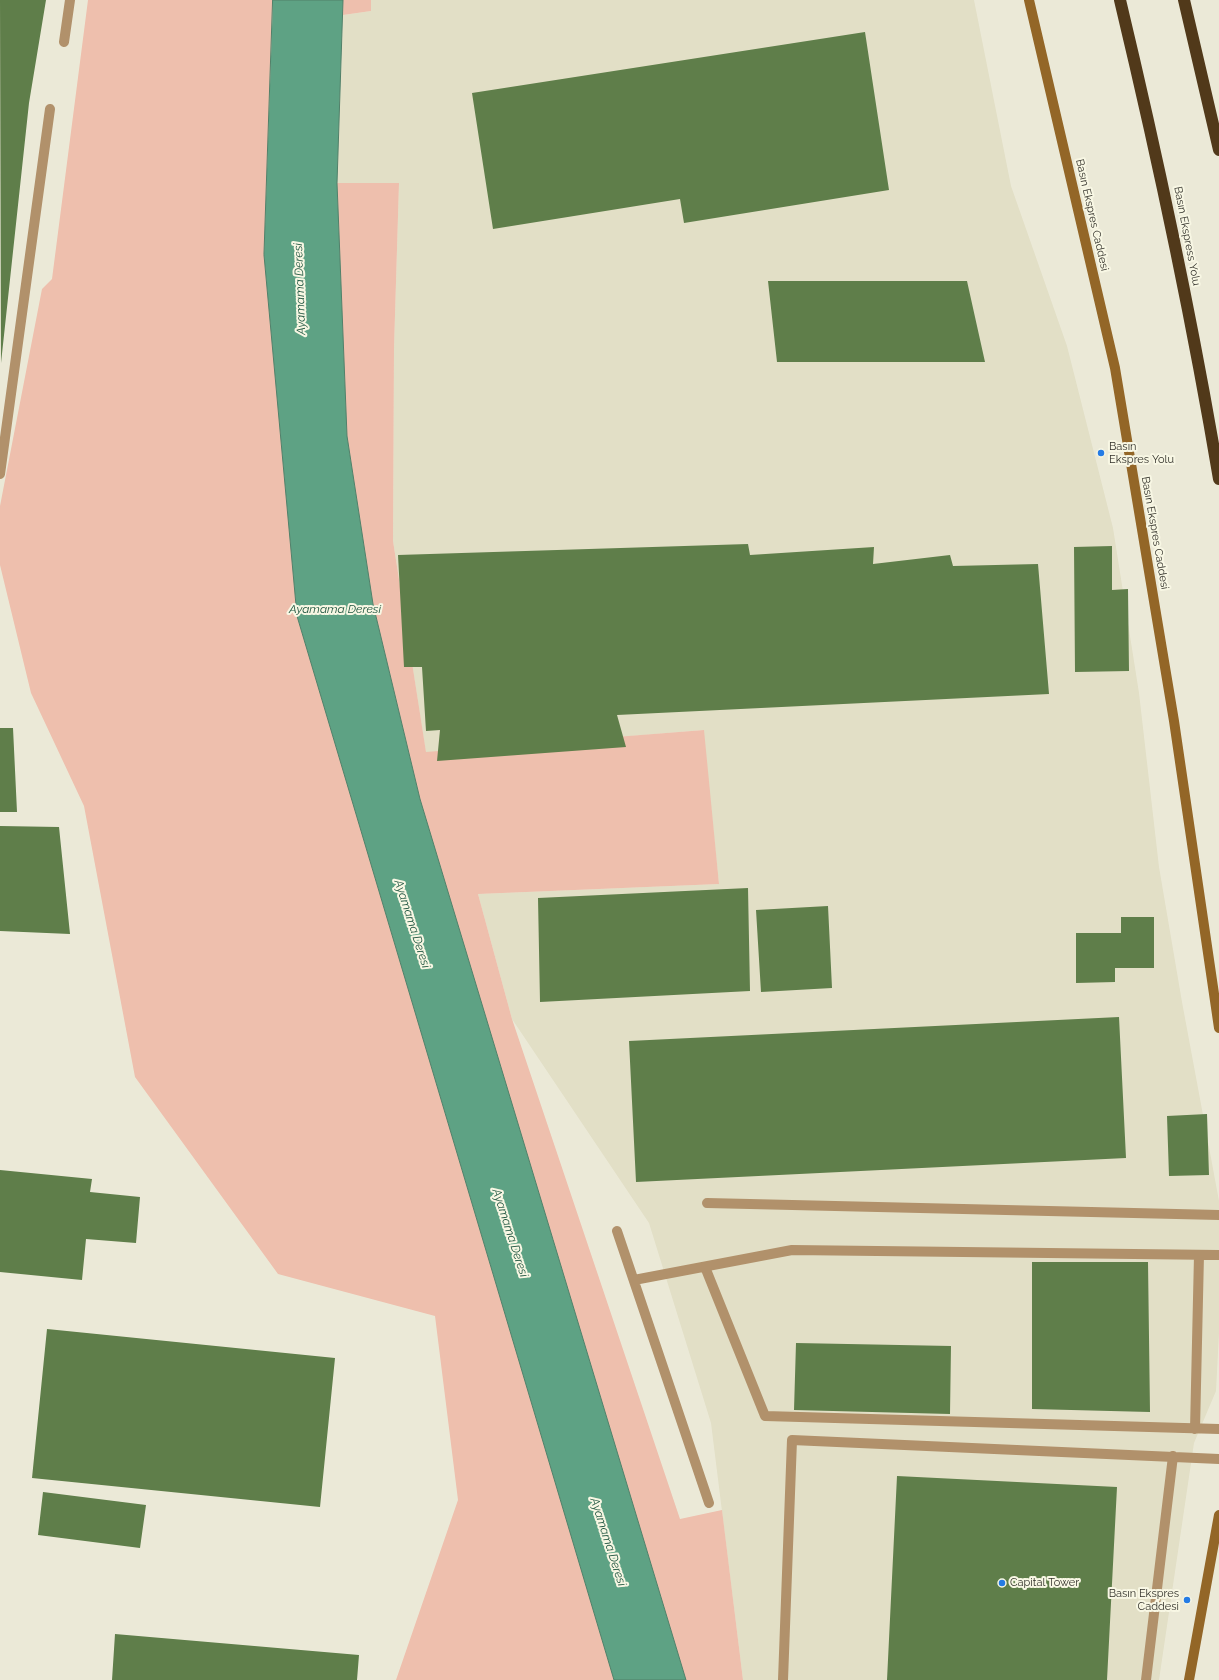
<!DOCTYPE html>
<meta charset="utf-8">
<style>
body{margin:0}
canvas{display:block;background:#ebe9d7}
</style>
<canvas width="1219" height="1680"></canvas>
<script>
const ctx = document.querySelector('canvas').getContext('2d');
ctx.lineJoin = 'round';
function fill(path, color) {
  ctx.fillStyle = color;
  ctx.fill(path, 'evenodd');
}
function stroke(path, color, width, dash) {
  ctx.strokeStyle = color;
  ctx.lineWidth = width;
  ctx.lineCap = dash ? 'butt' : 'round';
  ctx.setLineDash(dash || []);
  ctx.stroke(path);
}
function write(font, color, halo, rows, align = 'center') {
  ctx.font = font + ' Raleway,sans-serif';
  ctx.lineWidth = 4;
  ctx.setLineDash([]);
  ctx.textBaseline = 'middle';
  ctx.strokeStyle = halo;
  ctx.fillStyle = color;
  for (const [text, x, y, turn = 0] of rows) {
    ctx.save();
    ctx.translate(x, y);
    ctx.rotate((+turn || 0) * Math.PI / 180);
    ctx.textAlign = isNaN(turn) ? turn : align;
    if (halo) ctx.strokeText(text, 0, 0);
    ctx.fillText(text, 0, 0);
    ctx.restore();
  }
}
const built = new Path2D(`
 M371,0H974L1011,186L1067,346L1113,528L1139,693L1159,867L1182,1002L1219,1201V1333L1216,1391L1194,1443L1159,1680H743L711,1423L649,1223L512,1019L478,894L719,884L703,730L426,753L393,541L394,348L399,183H337L343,15L371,11Z`);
const green = new Path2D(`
 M88,0H273L264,255L297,616L614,1680H396L458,1500L435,1316L278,1274L135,1077L84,806L31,693L0,565V506L42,289L52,279Z
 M343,0H371V11L343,15Z
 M337,183H399L394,348L393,541L426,752L704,730L719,884L478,894L512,1019L680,1519L722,1510L743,1680H686L420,799L373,604L347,436Z`);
const water = new Path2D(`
 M273,0H343L337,183L347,436L373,604L420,799L686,1680H614L297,616L264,255Z`);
const building = new Path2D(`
 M0,0H46L29,103L1,363Z
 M865,32L889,190L684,223L680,199L493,229L472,93Z
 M768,281H967L985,362H777Z
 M748,544L750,555L874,547L873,564L950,555L953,566L1038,564L1049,694L617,715L626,747L437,761L440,730L426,731L422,667H404L398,555Z
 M1112,546V590L1128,589L1129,671L1075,672L1074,547Z
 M0,728H13L17,812H0Z
 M0,826L59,827L70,934L0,931Z
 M748,888L750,991L540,1002L538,898Z
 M828,906L832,988L761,992L756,910Z
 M1121,917H1154V968H1115V982L1076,983V933H1121Z
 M1119,1017L1126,1158L636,1182L629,1041Z
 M1207,1114L1209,1175L1169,1176L1167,1116Z
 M0,1170L92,1179L90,1192L140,1197L136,1243L86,1239L82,1280L0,1272Z
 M1032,1262H1148L1150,1412L1032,1409Z
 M47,1329L335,1358L320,1507L32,1478Z
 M796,1343L951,1346L950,1414L794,1410Z
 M897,1476L1117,1487L1107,1680H887Z
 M43,1492L146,1505L140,1548L38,1535Z
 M115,1634L359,1655L357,1680H112Z`);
const lane = new Path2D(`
 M64,42L70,0
 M0,474L50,109
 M707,1203L1219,1215
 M617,1231L709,1503
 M705,1267L765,1416L1219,1429
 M634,1280L792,1250L1219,1255
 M1195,1429L1199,1255
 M783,1680L792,1440L1219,1459
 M1146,1680L1173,1456`);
const secondary = new Path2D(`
 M1029,0L1115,368L1174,721L1219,1028
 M1189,1680L1219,1515`);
const highway = new Path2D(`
 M1120,0C1158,159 1192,318 1219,479
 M1184,0L1219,150`);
const markers = [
 [1101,453,4,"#247be5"],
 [1002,1583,4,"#247be5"],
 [1187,1600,4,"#247be5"]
];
const streetNames = [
 ["Basın Ekspres Caddesi",1092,215,77],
 ["Basın Ekspress Yolu",1187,236,79],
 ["Basın Ekspres Caddesi",1155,533,80]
];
const poiNames = [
 ["Basın",1109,447],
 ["Ekspres Yolu",1109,460],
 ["Capital Tower",1010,1583],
 ["Basın Ekspres",1179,1594,"right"],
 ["Caddesi",1179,1607,"right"]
];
const waterNames = [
 ["Ayamama Deresi",300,289,-92],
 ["Ayamama Deresi",335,609],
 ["Ayamama Deresi",412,924,72],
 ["Ayamama Deresi",510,1233,72],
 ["Ayamama Deresi",608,1542,72]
];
fill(built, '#e2dfc6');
fill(green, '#eebfad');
fill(water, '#5ea284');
stroke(water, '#518069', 1);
fill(building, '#5f7e4a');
stroke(lane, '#b1916b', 10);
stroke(secondary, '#936627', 10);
stroke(highway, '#51391a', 12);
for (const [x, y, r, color] of markers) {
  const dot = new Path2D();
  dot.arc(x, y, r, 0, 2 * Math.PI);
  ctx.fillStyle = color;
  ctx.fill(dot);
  stroke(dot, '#f8f7e4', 1.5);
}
write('11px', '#32312a', '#f8f7e4', streetNames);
write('11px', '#32312a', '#f8f7e4', poiNames, 'left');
write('italic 12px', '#205640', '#f8f7e4', waterNames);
</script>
